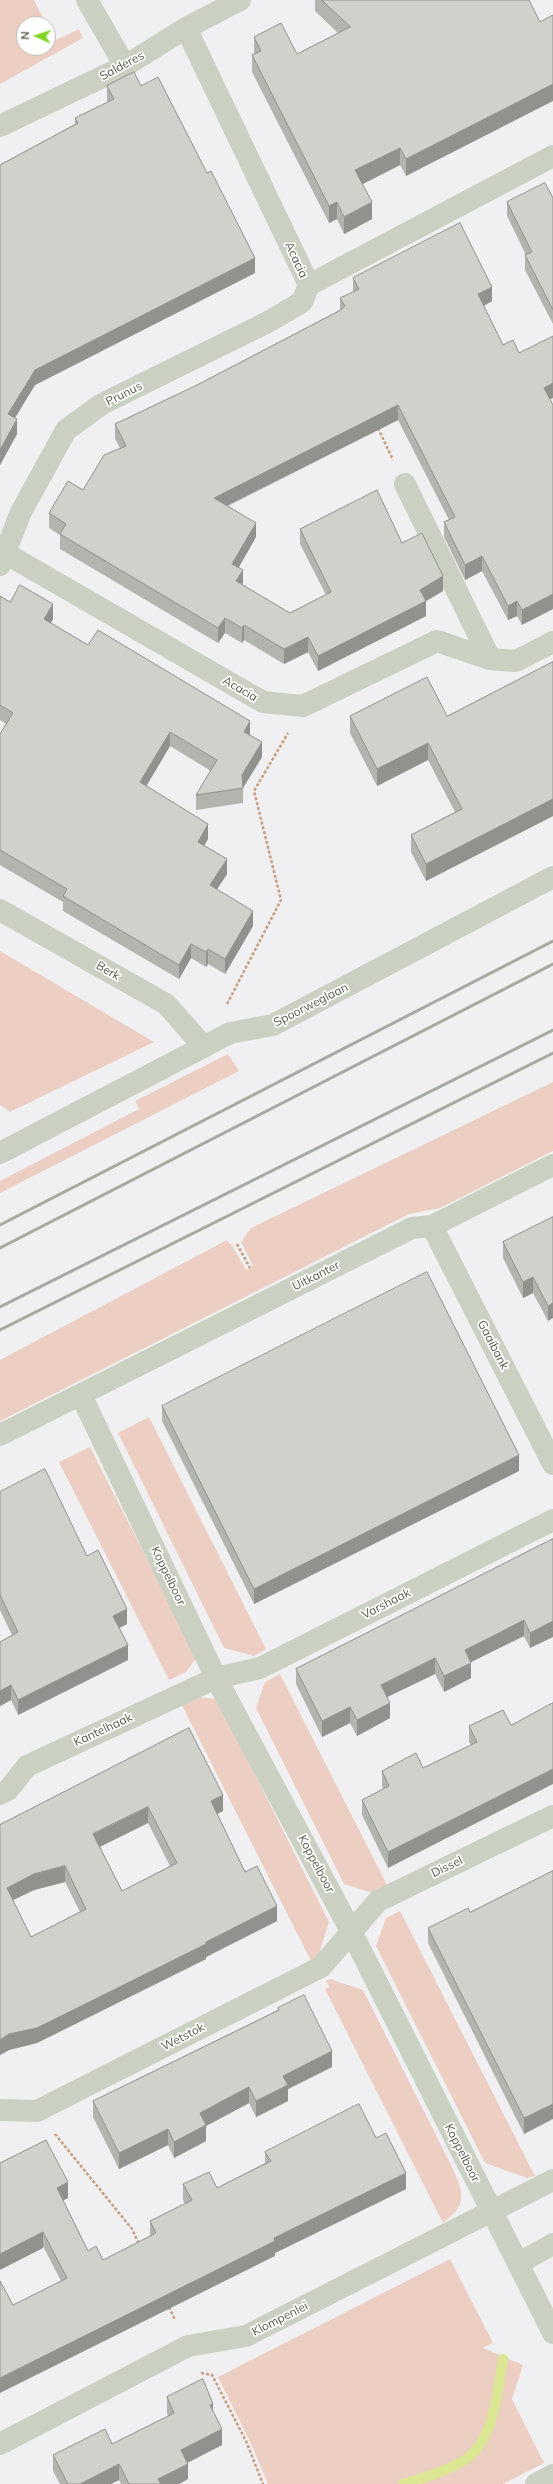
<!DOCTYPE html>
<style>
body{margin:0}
#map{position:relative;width:553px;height:2484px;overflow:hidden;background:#f0f0f2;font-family:Mulish,sans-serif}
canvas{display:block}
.north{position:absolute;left:16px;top:16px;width:40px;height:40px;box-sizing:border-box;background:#fff;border:1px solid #bbbeb6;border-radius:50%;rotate:273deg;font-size:11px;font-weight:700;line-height:16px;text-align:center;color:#555c49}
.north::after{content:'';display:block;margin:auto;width:14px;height:18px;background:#81d726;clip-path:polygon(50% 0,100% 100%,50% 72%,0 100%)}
</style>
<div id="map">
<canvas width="553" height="2484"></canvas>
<div class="north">N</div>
</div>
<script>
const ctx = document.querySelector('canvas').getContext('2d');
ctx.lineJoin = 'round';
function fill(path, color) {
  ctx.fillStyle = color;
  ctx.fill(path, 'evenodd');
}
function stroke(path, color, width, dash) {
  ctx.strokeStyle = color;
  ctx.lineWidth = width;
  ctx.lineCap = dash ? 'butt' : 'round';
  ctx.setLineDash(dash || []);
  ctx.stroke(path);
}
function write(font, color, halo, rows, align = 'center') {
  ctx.font = font + ' Mulish,sans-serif';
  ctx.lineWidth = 3.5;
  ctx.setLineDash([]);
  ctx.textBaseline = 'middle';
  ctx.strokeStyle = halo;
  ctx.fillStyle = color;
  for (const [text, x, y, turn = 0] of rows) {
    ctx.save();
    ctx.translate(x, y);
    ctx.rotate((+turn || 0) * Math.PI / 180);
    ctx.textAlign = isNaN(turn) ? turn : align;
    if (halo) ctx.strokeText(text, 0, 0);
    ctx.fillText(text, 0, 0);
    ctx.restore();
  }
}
const green = new Path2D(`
 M0,0H34L46,24H24V48H48V29L54,41L79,29L83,38L0,84Z
 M0,951L154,1042L10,1112L0,1105Z
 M228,1054L239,1071L0,1193V1181L139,1109L135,1101Z
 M553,1082V1151L440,1208L409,1214L0,1421V1360L227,1240L233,1247L246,1270L253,1266L241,1242L251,1228Z
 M149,1417L266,1649L254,1656L224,1648L118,1433Z
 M90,1447L197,1657L186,1672L169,1680L59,1462Z
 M280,1674L387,1885L373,1893L344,1884L256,1708L265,1682Z
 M196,1697L217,1699L329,1922L318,1957L311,1961L181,1703Z
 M400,1911L535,2176L527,2178L485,2163L376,1946L386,1918Z
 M330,1979L363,1990L455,2173C465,2198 465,2206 443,2223L325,1989L329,1987L326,1981Z
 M450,2259L493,2343L483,2348L523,2365L512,2399L544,2463L503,2484H268L252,2446L218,2377Z`);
const stream = new Path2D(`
 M403,2484C423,2478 444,2472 463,2461C495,2442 497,2391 503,2359`);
const path = new Path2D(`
 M378,428L393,460
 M227,1004L281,900L254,791L288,733
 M237,1244L250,1268
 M55,2134L132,2229L139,2244
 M169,2307L175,2320
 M201,2373L212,2375L246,2441L263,2484`);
const minor = new Path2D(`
 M87,0L125,66
 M186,28L309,285L553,156
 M0,126L125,66L186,28L240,0
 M405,484L490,659
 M5,553L263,702L303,706L437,641L490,659L516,661L553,642
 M0,565L21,512L66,430L102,404L268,322L302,302L309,285
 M0,910L166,1004L204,1047
 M0,1153L230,1033L273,1025L553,877
 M432,1226L553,1464
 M81,1395L216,1678L352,1933L553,2333
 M0,1435L400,1234L412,1228L432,1226L553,1165
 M0,1794L8,1790L27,1766L216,1678L260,1668L553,1520
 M0,2110L37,2111L321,1967L378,1901L553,1816
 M519,2263L553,2244
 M0,2444L188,2346L246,2336L553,2180
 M536,2484L553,2475`);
const rail = new Path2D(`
 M0,1225L553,941
 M0,1248L553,964
 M0,1307L553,1030
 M0,1330L553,1053`);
const wall = new Path2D(`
 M315,0H529L406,176L400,165L362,184L372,219L344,234L337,219L329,223L252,72V55L254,54V37L297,54L338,33L315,11Z
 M107,86H141L255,273L35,385L15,418L17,434L0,465V165L75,124V118L108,102L107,101Z
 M553,198V324L525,270V255H526L507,216V202Z
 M353,278L492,301L484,306L503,345L519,353L550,399L522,625L517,616L508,620L482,571L465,580L444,537V522L449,520L398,420L228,506L256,537L239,567L243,585L290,613L326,595L300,544V529L402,543L443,591L426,601V616L318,671L308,652L284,664L244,640L242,643L225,633L218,643L60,549V535L49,528V513L83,490L120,448L115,439V424L197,385L340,310V298L353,292Z
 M0,596L10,602L53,619L51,623L88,645L250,735L262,757L243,787V803L196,810V795L211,771L170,746L146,786L208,839L204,845L227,874L217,889L253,926L225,974L208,964L206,967L191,958L179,979L63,911V902L0,865V734L6,724L0,720Z
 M553,662V816L426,881L411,852V835L455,812L428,760L377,786L350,733V716H447Z
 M553,1217L548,1321L533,1293L523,1298L503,1258V1242Z
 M162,1406L519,1471L254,1604L162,1421Z
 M0,1492L87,1556L127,1624L119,1628L128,1660L18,1715L11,1700L0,1706V1642L12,1635L0,1610Z
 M553,1539L530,1648L524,1636L497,1649L471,1662V1678L444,1692L435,1674L387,1697L390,1718L357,1736L350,1723L322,1737L296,1684V1669Z
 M503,1710L388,1868L362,1815V1800L383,1789L382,1786V1771L423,1768L471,1745L469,1742V1726Z
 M189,1728L223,1811L217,1814L245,1872L277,1921L206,1957V1959L37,2043L9,2050L0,2055V1825ZM148,1823L170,1866L122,1891L100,1847ZM65,1882L80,1912L31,1937L13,1900L34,1890Z
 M553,1871L524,2134L428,1943V1928L470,1912Z
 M278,2008L332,2067L288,2089V2101L256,2117L249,2103L206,2126V2141L174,2158L168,2145L119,2169L93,2117V2101L278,2010Z
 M376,2138L406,2189L275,2253V2256L13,2305L61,2281L0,2163L68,2198L63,2200L88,2251L103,2260L150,2236V2221L185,2204L183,2200V2184L217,2188L265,2163V2152Z
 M167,2397L213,2411L222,2445L187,2463L188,2479L179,2484H121L119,2480L111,2484H60L53,2471V2455L112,2444L168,2416L167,2413Z`);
const shadedWall = new Path2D(`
 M553,84V101L406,176V159Z
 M400,148V165L355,188V170Z
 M337,202V219L329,223V206Z
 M372,202V219L344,234V217Z
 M255,258V273L35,385L8,429V414L35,370Z
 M492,287V301L478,309V294Z
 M553,383V398L544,402V388Z
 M398,405V420L214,512V498Z
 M17,419V434L0,465V450Z
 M256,523V537L232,579V564Z
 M482,556V571L465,580V565Z
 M243,570V584L236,581Z
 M443,576V591L426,601V616L318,671V656L420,590Z
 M553,594V609L522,625V610Z
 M517,601V616L508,620V606Z
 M53,604V619L44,634V619Z
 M225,618V633L218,643V628Z
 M244,625V640L242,643V628Z
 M308,637V652L284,664V649Z
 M250,721V736L244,732Z
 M170,732V746L140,797V782Z
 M262,742V757L243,788L242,775Z
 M428,743V760L377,786V769Z
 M553,799V816L426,881V864Z
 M208,824V839L198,856V842Z
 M227,859V874L210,900V885Z
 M253,911V926L225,974V959Z
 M191,944V958L179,979V965Z
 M208,949V964L206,967V952Z
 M533,1277V1293L523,1298V1282Z
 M553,1303V1318L548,1321V1306Z
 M519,1455V1471L254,1604V1589Z
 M127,1609V1624L113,1631V1616Z
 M524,1620V1636L465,1665V1650Z
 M553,1621V1637L530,1648V1633Z
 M128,1645V1660L18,1715V1700Z
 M435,1658V1674L381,1700V1685Z
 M471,1663V1678L444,1692V1676Z
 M11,1685V1700L0,1706V1691Z
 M390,1703V1718L357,1736V1720Z
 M350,1707V1723L322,1737V1721Z
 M553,1769V1784L388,1868V1852Z
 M223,1795V1811L211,1817V1801Z
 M148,1807V1823L93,1850V1834Z
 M65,1866V1882L34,1890L7,1903V1888L34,1874Z
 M277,1906V1921L206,1957V1959L37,2043L9,2050L0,2055V2040L9,2034L206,1942Z
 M332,2051V2067L288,2089V2101L256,2117V2101L283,2076Z
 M249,2087V2103L206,2126V2141L174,2158V2142L200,2113Z
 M553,2104V2119L524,2134V2118Z
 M168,2129V2145L119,2169V2153Z
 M406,2173V2189L275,2253V2256L0,2393V2378L274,2238Z
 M68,2182V2198L57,2204V2188Z
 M43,2232V2248L0,2270V2254Z
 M213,2404V2420L210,2405Z
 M222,2429V2445L181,2466V2450Z
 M119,2464V2480L111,2484H80Z
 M188,2464V2479L179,2484H158V2479Z`);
const building = new Path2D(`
 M322,0H529L540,22L553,15V84L406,159L400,148L355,170L372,202L344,217L337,202L329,206L252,55L261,51L254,37L281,23L297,54L350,27Z
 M134,72L141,86L158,77L207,173L211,171L255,258L35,370L8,414L17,419L0,450V165L78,123L75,118L114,99L107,86Z
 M545,183L553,198V310L525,255L532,252L507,202Z
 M460,223L492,287L478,294L503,345L513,340L519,353L553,336V383L544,388L553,405V594L522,610L517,601L508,606L482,556L465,565L444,522L455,517L398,405L214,498L256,523L232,564L243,570L236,581L290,613L331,592L300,529L377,490L402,543L422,533L443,576L420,590L426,601L318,656L308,637L284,649L244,625L242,628L225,618L218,628L60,534L66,524L49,513L68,481L83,490L104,455L126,446L115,424L197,385L339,311L345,306L340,298L359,289L353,278Z
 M20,585L53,604L44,619L88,645L98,630L250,721L244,732L262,742L242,775L243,788L196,795L217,760L170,732L140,782L208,824L198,842L227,859L210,885L253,911L225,959L208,949L206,952L191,944L179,965L63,896L67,889L0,850V734L13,713L0,705V596L10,602Z
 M553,662V799L426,864L411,835L462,809L428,743L377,769L350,716L427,677L447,716Z
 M553,1217V1303L548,1306L533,1277L523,1282L503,1242Z
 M427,1272L519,1455L254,1589L162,1406Z
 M45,1469L87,1556L98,1550L127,1609L113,1616L128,1645L18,1700L11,1685L0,1691V1642L18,1632L0,1595V1492Z
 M553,1539V1621L530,1633L524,1620L497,1634L465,1650L471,1663L444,1676L435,1658L381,1685L390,1703L357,1720L350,1707L322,1721L296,1669Z
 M553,1703V1769L388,1852L362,1800L389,1786L382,1771L416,1753L423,1768L477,1742L469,1726L503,1710L511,1725Z
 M189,1728L223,1795L211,1801L245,1872L257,1866L277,1906L206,1942V1944L37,2028L9,2034L0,2040V1825ZM148,1807L177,1863L122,1891L93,1834ZM65,1866L86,1909L31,1937L7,1888L34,1874Z
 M553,1871V2104L524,2118L428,1928L468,1908L470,1912Z
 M304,1995L332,2051L283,2076L288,2085L256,2101L249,2087L200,2113L206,2125L174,2142L168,2129L119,2153L93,2101L279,2010L278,2008Z
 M359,2104L376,2138L386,2133L406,2173L274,2238L275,2241L0,2378V2281L13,2305L67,2278L43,2232L0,2254V2163L46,2140L68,2182L57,2188L88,2251L96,2246L103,2260L156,2233L150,2221L192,2200L183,2184L209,2172L217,2188L271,2161L265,2152Z
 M203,2379L213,2404L210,2405L222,2429L181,2450L188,2464L158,2479L161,2484H129L119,2464L80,2484H68L53,2455L105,2429L112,2444L174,2413L167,2397Z`);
const streetNames = [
 ["Salderes",122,66,-28],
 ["Acacia",296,260,65],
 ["Prunus",124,394,-27],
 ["Acacia",240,689,30],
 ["Berk",108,971,30],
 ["Spoorweglaan",311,1005,-27],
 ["Uitkanter",316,1276,-27],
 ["Gaaibank",493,1345,63],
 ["Koppelboor",168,1576,64],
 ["Varshaak",386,1604,-27],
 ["Kantelhaak",103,1730,-25],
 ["Koppelboor",316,1864,62],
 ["Dissel",447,1867,-26],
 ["Wetstok",183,2037,-27],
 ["Koppelboor",462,2153,63],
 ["Klompenlei",280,2319,-27]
];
fill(green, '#eccfc2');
stroke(stream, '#dbe692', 10);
stroke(path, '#c89d7c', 2.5, [3, 2]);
stroke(minor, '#cbd1c2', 22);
stroke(rail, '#a6aba2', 3);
fill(wall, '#b1b5ae');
fill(shadedWall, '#90938d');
fill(building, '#ced2ca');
stroke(building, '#90938d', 1);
write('12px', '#555c49', '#fff', streetNames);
</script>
